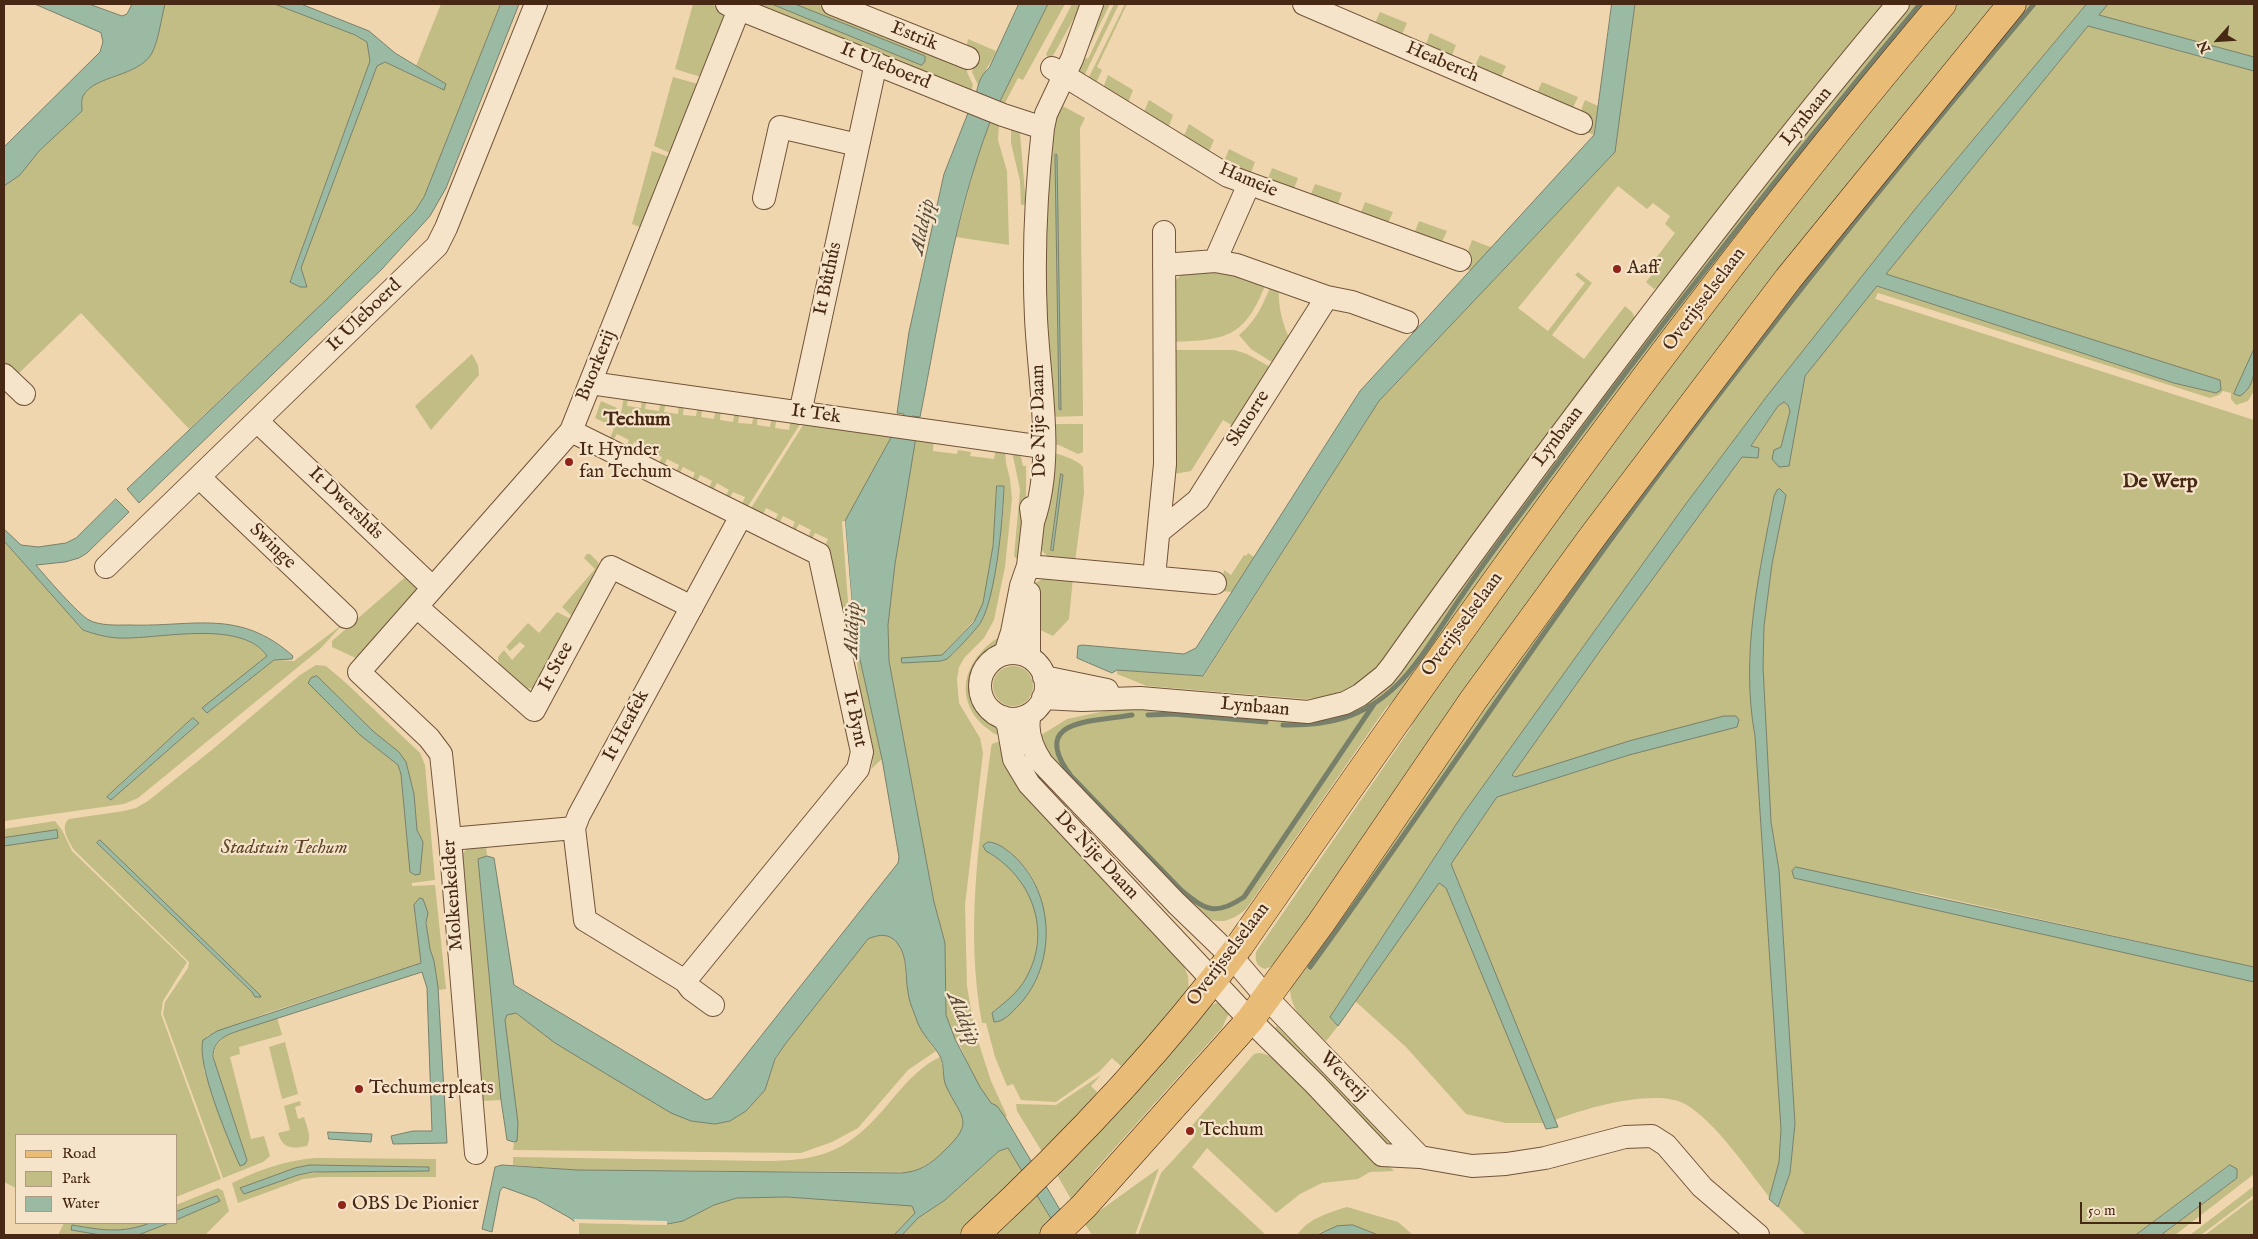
<!DOCTYPE html>
<meta charset="utf-8">
<style>
body{margin:0}
#map{position:relative;width:2258px;height:1239px;overflow:hidden;background:#f0d6ae;font-family:"IM FELL English",serif}
canvas{display:block}
.frame{position:absolute;inset:0;border:5px solid #472814;pointer-events:none}
.legend{position:absolute;left:15px;top:1134px;width:162px;height:90px;box-sizing:border-box;background:#f5e4ca;border:1px solid #af9981;margin:0;padding:6px 9px;list-style:none;font-size:15px;color:#472814}
.legend li{display:flex;align-items:center;gap:10px;height:25px}
.legend b{width:25px;border:1px solid #af9981}
.north{position:absolute;left:2193px;top:15px;width:50px;height:50px;-webkit-text-stroke:4px #f5e4ca;paint-order:stroke;rotate:244deg;font-size:14px;font-weight:700;line-height:20px;text-align:center;color:#472814}
.north::after{content:'';display:block;margin:auto;width:18px;height:22px;background:#472814;clip-path:polygon(50% 0,100% 100%,50% 72%,0 100%)}
.scale{position:absolute;left:2080px;top:1202px;width:121px;height:22px;box-sizing:border-box;border:2px solid #472814;border-top:0;padding-left:6px;font-size:15px;line-height:18px;white-space:nowrap;color:#472814;-webkit-text-stroke:4px #f5e4ca;paint-order:stroke}
</style>
<div id="map">
<canvas width="2258" height="1239"></canvas>
<div class="frame"></div>
<ul class="legend">
<li><b style="height:6px;background:#e8bb77"></b>Road</li>
<li><b style="height:14px;background:#c2bc85"></b>Park</li>
<li><b style="height:14px;background:#9bbaa4"></b>Water</li>
</ul>
<div class="north">N</div>
<div class="scale">50 m</div>
</div>
<script>
const ctx = document.querySelector('canvas').getContext('2d');
ctx.lineJoin = 'round';
function fill(path, color) {
  ctx.fillStyle = color;
  ctx.fill(path, 'evenodd');
}
function stroke(path, color, width, dash) {
  ctx.strokeStyle = color;
  ctx.lineWidth = width;
  ctx.lineCap = dash ? 'butt' : 'round';
  ctx.setLineDash(dash || []);
  ctx.stroke(path);
}
function write(font, color, halo, rows, align = 'center') {
  ctx.font = font + ' "IM FELL English",serif';
  ctx.lineWidth = 4.5;
  ctx.setLineDash([]);
  ctx.textBaseline = 'middle';
  ctx.strokeStyle = halo;
  ctx.fillStyle = color;
  for (const [text, x, y, turn = 0] of rows) {
    ctx.save();
    ctx.translate(x, y);
    ctx.rotate((+turn || 0) * Math.PI / 180);
    ctx.textAlign = isNaN(turn) ? turn : align;
    if (halo) ctx.strokeText(text, 0, 0);
    ctx.fillText(text, 0, 0);
    ctx.restore();
  }
}
const green = new Path2D(`
 M165,4H275L355,35L367,42L370,61L290,281L300,287H307L301,268L377,65L385,62L441,89L446,84L416,66L441,4H501L424,197L415,211L327,299L189,429L81,313L17,375L4,368V186L20,175L39,151L82,111C82,106 81,100 83,96C94,75 139,77 152,53C159,39 161,19 165,4Z
 M693,4C706,4 720,2 725,18L701,77L675,69Z
 M753,4H772L922,64L925,61V56L795,4H817L969,65L967,72L973,85L970,94Z
 M1048,4H1065L1023,80L1018,78L1003,107L998,105Z
 M1072,4H1082L1050,61L1046,54Z
 M1101,4H1110L1084,57L1088,59L1114,4H1119L1083,78L1078,72Z
 M1125,4H1127L1097,67L1102,70L1096,83L1087,81Z
 M1635,4H1884L1658,287L1654,289L1646,282L1655,271L1650,266L1675,233L1665,224L1670,216L1653,203L1647,209L1618,186L1518,308L1548,331L1585,283L1575,275L1578,272L1592,283L1552,335L1584,359L1625,306L1632,312L1635,318L1496,502L1383,660L1367,676L1347,689L1329,696L1306,699L1147,686L1117,674V670L1204,676L1379,401L1615,152Z
 M1909,4H1932L1410,685L1386,708L1246,909C1220,931 1208,919 1184,904L1035,739L1067,719L1129,706L1341,712Z
 M1955,4H2000L1451,719L1274,965L1265,969C1256,966 1255,961 1256,952L1410,729L1426,692L1684,340Z
 M2025,4H2087L1916,208L1767,396L1685,505L1463,814L1330,1017L1338,1026L1326,1041C1308,1026 1290,1012 1290,987L1359,885L1680,431Z
 M2108,4H2254V57L2098,15Z
 M1380,12L1407,23L1401,37L1374,25Z
 M2088,26L2254,71V349L2247,369L2252,382L2254,377V391L2248,401L2236,405L2231,399V393L2223,391L2219,395L2210,398L1878,293L1875,299L2254,420V967L1923,893L1792,871L1794,878L2254,982V1174L2175,1235H2161L2237,1178L2229,1165L2136,1235H1806L1778,1207L1790,1173L1795,1124L1779,870L1771,822L1763,667L1764,626L1772,564L1786,495L1777,490L1774,496C1759,574 1740,656 1755,736L1781,1129L1779,1162L1770,1198C1748,1170 1715,1121 1685,1104C1656,1088 1585,1108 1555,1120L1451,864L1497,797L1629,755L1545,768L1515,777L1512,775L1602,648L1742,457L1758,458L1751,447L1778,406L1784,402L1788,404L1790,411L1781,447L1789,465L1805,376L1877,286L2174,383L2216,393L2220,380L1886,274Z
 M1430,33L1456,45L1451,58L1425,47Z
 M968,39L996,51C991,64 983,72 978,85L972,72L977,56L966,49Z
 M1480,55L1506,66L1500,79L1474,68Z
 M1108,75L1133,90L1128,103L1103,88Z
 M673,77L698,84L670,153L654,146Z
 M1542,82L1578,97L1572,110L1536,95Z
 M1149,100L1173,115L1168,129L1143,114Z
 M1585,100L1598,106L1594,135L1584,131L1580,113Z
 M1057,103L1085,118L1080,128L1083,416L1048,417L1043,200ZM1056,154L1057,155L1061,409H1059L1055,155Z
 M990,122L999,125L998,140L1007,171L1009,245L956,237L978,155Z
 M1189,124L1214,140L1208,154L1183,138Z
 M1011,127L1018,130L1020,134L1026,204L1021,205L1020,181L1011,143Z
 M1229,149L1255,162L1250,175L1224,162Z
 M652,151L669,157L640,227L632,224Z
 M1272,168L1298,178L1293,191L1267,181Z
 M1315,184L1342,193L1337,207L1310,197Z
 M1365,202L1393,212L1387,225L1360,215Z
 M1419,221L1447,231L1441,244L1414,234Z
 M1472,240L1493,248L1471,271L1462,267Z
 M1209,269L1266,283C1245,337 1228,340 1172,342L1175,281L1183,273Z
 M1271,285L1279,288C1278,307 1282,322 1290,340L1275,364L1251,349L1239,335C1256,321 1263,305 1271,285Z
 M1173,350H1234L1247,354L1272,368L1235,427L1223,420L1191,471L1174,474Z
 M472,354L478,365L479,375L431,430L415,406Z
 M624,394L628,395L627,406L641,408L642,397H647L645,409L659,411L661,399L666,400L664,412L678,414L679,402L684,403L683,415L696,416L698,405H703L701,417L714,419L716,407L721,408L720,420L733,422L735,410L740,411L738,423L752,424L754,413H758L757,425L770,427L772,415L777,416L775,428L789,430L791,418L802,421L745,511L740,509L745,497L733,492L727,502L723,500L729,490L717,483L711,494L707,492L712,481L700,475L695,486L690,484L695,473L683,467L677,478L674,476L679,465L667,459L662,470L657,467L662,457L650,451L645,461L640,459L645,448L634,442L628,453L624,451L629,440L617,434L611,445L608,443L622,409Z
 M601,401L617,408L610,425L595,418Z
 M805,422L893,434L846,521L842,522L852,655L823,550L828,539L815,533L810,543L806,542L811,530L799,524L793,535L790,533L795,522L783,516L777,527L773,525L778,514L766,508L761,519L748,513Z
 M1048,424H1083V452L1078,454L1059,445L1048,444Z
 M916,437L934,439L933,451L957,454L958,450L971,452L970,456L994,459L996,448L1005,449L1006,463L1010,479L1012,499L1005,567L994,620L984,638L965,657L959,667L957,679L959,703L980,738L983,753L965,905L967,986L973,1021L971,1028L955,1039L946,1015L945,943L934,902L889,661L888,625L895,564ZM1004,486L1003,515L994,571L976,628L953,654L902,662L942,655L979,615L983,603L993,546L997,487Z
 M1012,451L1021,457L1023,466H1026V501L1019,561L1014,556L1020,490Z
 M1047,452C1057,453 1077,459 1083,467L1084,493L1075,562C1060,560 1046,561 1040,546ZM1062,474L1063,475L1053,551L1051,550Z
 M4,541L83,630C94,634 105,637 117,638C160,640 236,617 267,656L203,708L207,713L274,660L294,661L343,624L320,649L138,798L124,804L4,821ZM193,718L199,723L111,800L107,797Z
 M1248,553L1254,557L1232,592L1221,591L1224,570L1231,575L1244,555L1246,556Z
 M587,554H590L598,562L599,566L574,618L562,607L595,569L584,558Z
 M410,573L420,588L358,659L332,647V641Z
 M1048,576L1073,577L1069,619L1053,636L1034,627L1035,583Z
 M557,612L573,620L535,688L524,689L499,667L498,657L504,650L512,660L525,646L520,642L510,651L506,647L528,623L539,633Z
 M1004,636C991,656 962,675 978,704C985,716 995,722 1001,735C993,735 990,730 984,726C958,703 961,671 985,648C991,642 996,638 1004,636Z
 M856,655H859L882,759L871,769C877,753 867,732 864,715C860,695 859,675 856,655Z
 M316,665L326,666L346,683L420,753L425,765L435,880L412,883V886L435,885L446,989L438,990C437,964 423,938 428,913L414,905L421,963L267,1013L207,1036L204,1070L228,1138L241,1166L247,1160L215,1064C212,1051 215,1043 227,1035L277,1017L282,1035L239,1047L240,1054L230,1057L251,1139L264,1136L270,1156L263,1162L223,1178L163,1014L165,1002L188,968L189,962L74,850C69,841 59,827 69,819L124,811L136,808L148,801L213,749L300,675ZM317,676L374,732L399,752L406,762L414,794L417,830L423,842L420,873L415,875L410,872L401,774L398,765L360,735L309,683ZM100,841L260,995L255,997L252,992L97,843Z
 M993 686a20 20 0 1 1 40 0a20 20 0 1 1-40 0Z
 M997,742H1005L1062,836L1182,962L1188,976L1189,992L1162,1030L1121,1066L1112,1058L1100,1071L1056,1102L1021,1100L1013,1084L1007,1086L995,1057L986,1023H982C965,931 979,840 991,748L992,744ZM993,842C1011,851 1030,868 1037,888C1039,894 1042,957 1041,965C1039,982 1012,1021 994,1022L992,1013C1001,1006 1011,999 1018,990C1044,958 1043,910 1020,877C1010,864 995,859 984,848L983,846Z
 M55,821L62,830L72,851L187,962L163,1001L161,1014L221,1179L176,1197V1135H16V1188L4,1182V829Z
 M486,846L487,856L478,859L501,1100L480,1101L462,854L468,848Z
 M1438,883L1446,888L1544,1123H1506L1466,1114L1406,1047L1355,1001Z
 M876,935C912,934 902,972 909,995C914,1016 922,1034 936,1051L908,1070L858,1128L832,1142L801,1153L513,1150L514,1142L517,1140L505,1020L507,1015L516,1013L555,1043L691,1121L715,1124L730,1121L746,1111L765,1090L775,1060L786,1043L861,947L868,939Z
 M1216,1003H1219L1229,1013L1222,1028L1095,1170L1072,1201L1056,1173L1209,1006Z
 M1277,1026L1394,1146L1383,1148L1271,1032Z
 M970,1039L977,1040L979,1044L991,1081L1007,1116L1005,1117C1000,1111 997,1108 991,1103C979,1093 968,1063 961,1048L959,1044Z
 M285,1042L298,1094L282,1099L269,1047Z
 M1259,1053C1296,1057 1366,1143 1394,1171L1370,1172L1358,1179L1322,1183L1300,1194L1276,1213L1207,1148L1192,1167L1264,1233L1263,1235H1138L1161,1173L1195,1136L1189,1129L1254,1054Z
 M940,1057C943,1066 943,1075 946,1084C950,1095 958,1104 962,1115C969,1139 930,1166 911,1172L577,1170L513,1165V1157L766,1161C830,1161 854,1146 894,1097C907,1082 922,1065 940,1057Z
 M1101,1075L1091,1086L1097,1092L1077,1124L1044,1155L1017,1111L1016,1104L1056,1105Z
 M300,1101L301,1105L295,1107L298,1119L304,1117C307,1127 312,1137 307,1146C292,1149 283,1149 278,1133L290,1130L284,1106Z
 M1009,1148L1024,1174L963,1235H902L918,1218L945,1200L999,1151Z
 M316,1158L436,1159V1177H321L303,1179L238,1203L232,1183C262,1169 283,1161 316,1158ZM310,1165L429,1167V1171H328L298,1175L274,1183L240,1188L295,1168Z
 M1159,1168L1135,1235H1092L1085,1224L1091,1217Z
 M2254,1186V1195L2201,1235H2190Z
 M218,1188L223,1191L229,1211L205,1235H138L169,1223H176V1220L219,1201L217,1197L176,1212V1205Z
 M1036,1193L1052,1221L1042,1235H989Z
 M787,1197L905,1204L913,1206L915,1213L894,1235H579V1223L666,1225L683,1221L714,1205L737,1198Z
 M2254,1198V1235H2205L2206,1234Z
 M1347,1207L1398,1222L1413,1235H1378L1353,1225L1320,1232L1317,1235H1297C1309,1218 1328,1213 1347,1207Z
 M64,1223H150C121,1234 102,1230 72,1225V1230L101,1235H58Z`);
const water = new Path2D(`
 M35,4H89L122,16L127,14L132,4H165C161,19 159,39 152,53C139,77 94,75 83,96C81,100 82,106 82,111L39,151L20,175L4,186V147L100,52L103,42L101,33Z
 M275,4H301L369,31L395,53L446,84L444,90L385,62L377,66L301,268L307,287H300L290,282L370,61L367,42L355,35Z
 M501,4H519L446,188L430,216L382,269L139,503L127,489L327,299L415,211L424,197Z
 M772,4H795L925,56V61L922,65Z
 M1019,4H1048L998,105L982,118L990,122C954,217 940,317 920,417L912,416L908,436L916,437L895,564L888,625L889,661L934,902L945,943L946,1015L955,1039L980,1087L991,1103L997,1106L1005,1117L1075,1235H1061L1008,1148L999,1151L945,1200L918,1218L902,1235H894L915,1213L912,1206L787,1197L737,1198L714,1205L683,1221L668,1224L575,1222L570,1218L536,1199L503,1187L500,1191L492,1232L482,1229L495,1167L502,1165L577,1170L901,1173C919,1172 931,1164 944,1151C976,1121 961,1118 946,1086C942,1077 945,1066 940,1056C933,1044 922,1035 917,1021C914,1012 909,1002 908,992C905,977 908,957 898,944C890,933 879,934 868,939L786,1043L775,1059L765,1090L746,1111L730,1121L715,1124L691,1121L671,1113L555,1043L516,1013L507,1015L505,1020L518,1123L517,1141L514,1142L507,1140L501,1100L478,859L487,856L494,858L514,985L706,1100L712,1098L898,863L899,857L882,759L859,655H856L845,521L893,434L901,435L904,414L897,413L909,332L944,174L968,113L974,115C975,100 976,78 989,68Z
 M1612,4H1635L1615,152L1379,401L1203,676L1117,670L1112,673L1077,658L1078,646L1082,645L1184,654L1196,648L1360,391L1594,135Z
 M2087,4H2108L2099,15L2254,57V71L2088,26L1886,274L2220,380L2221,390L2216,393L2174,383L1877,286L1805,376L1789,466L1779,467L1772,459L1774,450L1781,447L1790,411L1788,405L1784,402L1778,406L1751,446L1759,448L1758,458L1742,457L1602,648L1512,775L1515,777L1629,741L1724,716H1736L1739,720L1737,727L1629,755L1497,797L1451,864L1558,1127L1546,1129L1446,888L1439,883L1338,1026L1330,1017L1463,814L1685,505L1767,396L1916,208Z
 M1056,154L1057,155L1061,410L1059,409L1055,155Z
 M2254,349C2254,367 2257,385 2240,396L2234,394Z
 M1061,474L1063,475L1053,551L1051,550Z
 M997,486H1004C1003,519 996,595 981,622C975,631 956,651 947,659L941,661L902,663L901,658L942,655L974,622L983,603L993,546Z
 M1780,489L1786,495L1772,564L1764,626L1763,667L1771,822L1779,870L1795,1124L1790,1173L1778,1207L1769,1199L1779,1162L1781,1129L1755,736C1740,656 1759,574 1774,496L1777,490Z
 M116,499L129,512L87,553L79,558L65,562L36,565C45,576 79,615 89,620C100,626 117,625 130,625C194,627 239,608 293,656L292,659L274,660L207,713L202,708L267,656C241,618 157,640 117,638C105,637 94,634 83,630L4,541V529L21,545L38,547L66,543L76,538Z
 M317,676L374,732L399,752L406,762L414,794L417,830L423,842L420,874L415,875L410,872L401,774L398,765L360,735L308,683L311,678Z
 M193,718L199,723L111,800L107,797Z
 M57,830L58,838L4,846V838Z
 M100,840L260,995L261,997H255L252,992L97,843Z
 M988,842C998,842 1007,850 1014,856C1055,894 1057,964 1019,1005C1012,1012 1004,1022 994,1022L992,1013C1005,1002 1018,993 1026,978C1053,930 1031,876 986,851L983,846Z
 M1796,867L2254,967V982L1794,878L1792,871Z
 M420,898L423,899L428,913L426,923L430,949L434,961L438,987L447,1143L393,1144L391,1136L413,1131H432L427,988L422,972L244,1029C229,1034 213,1038 213,1057L247,1160L245,1164L240,1166C229,1142 196,1064 203,1040L217,1031L421,963L414,905Z
 M328,1132L372,1134L371,1142L329,1139Z
 M310,1165L429,1167V1171L313,1172L298,1175L244,1194L240,1188L295,1168Z
 M2230,1165L2237,1169V1178L2161,1235H2136Z
 M217,1196L220,1201L176,1220V1212Z
 M150,1223H169L138,1235H101L71,1230L72,1225C102,1230 121,1234 150,1223Z
 M1353,1225L1378,1235H1317L1337,1226Z`);
const pier = new Path2D(`
 M843,521H845L856,655H853Z
 M574,1219L667,1221V1225L579,1223L575,1225Z`);
const stream = new Path2D(`
 M1132,715C1091,722 1028,719 1071,776L1181,890C1206,911 1216,916 1244,897L1374,704
 M1148,715L1173,714L1266,722
 M1283,725C1328,726 1363,718 1396,686C1419,665 1444,621 1463,594C1496,545 1533,498 1568,450C1680,298 1799,150 1920,4
 M1310,967C1415,823 1512,675 1617,531C1749,350 1890,175 2034,4`);
const minor = new Path2D(`
 M727,4L1003,115L1043,128
 M833,4L968,58
 M1304,4L1581,123
 M1052,68L1228,176L1460,260
 M764,198L780,127L858,145
 M1215,261L1249,184
 M1327,297L1352,302L1407,322
 M4,375L24,394
 M590,383L1043,447
 M800,413L876,63
 M257,421L433,588
 M571,431L819,554L862,752L858,769L685,981L585,920L574,828L579,815L741,516
 M199,477L346,617
 M1033,522C1055,460 1039,383 1036,318C1033,255 1036,191 1043,128L1046,114L1072,59L1092,4
 M1160,531L1198,500L1327,297L1237,265L1215,261L1164,265
 M1028,566L1215,583
 M106,567L437,246L446,228L536,4
 M1154,577L1165,464L1164,232
 M417,607L534,710L611,567L692,607
 M980 686a33 33 0 1 1 66 0a33 33 0 1 1-66 0Z
 M1005,654L1012,632L1021,586L1028,566L1033,522L1031,508
 M1029,657V593
 M1044,677L1107,690
 M1043,698L1082,700L1140,698L1308,712L1345,703L1360,695L1384,676L1392,666C1459,571 1528,478 1598,385C1695,256 1794,127 1898,4
 M1030,714C1025,732 1032,748 1042,763L1176,903L1231,956L1267,998L1420,1157
 M1003,717L1008,725L1014,759L1029,784L1250,1020L1315,1084L1382,1155L1420,1157L1472,1166L1506,1164L1545,1158L1625,1137L1652,1136L1666,1145L1702,1187L1758,1235
 M450,839L574,828
 M685,981L691,989L713,1005
 M476,1153L450,839L441,754L429,738L359,672L571,431L741,4`);
const major = new Path2D(`
 M975,1235C1071,1146 1162,1050 1240,945C1463,623 1689,303 1942,4
 M1054,1235L1084,1206L1250,1020L1321,923L1474,699L1593,536L1788,279L2012,4`);
const markers = [
 [1617,269,5,"#8f2418"],
 [569,462,5,"#8f2418"],
 [359,1089,5,"#8f2418"],
 [1190,1131,5,"#8f2418"],
 [342,1205,5,"#8f2418"]
];
const streetNames = [
 ["Estrik",914,37,22],
 ["Heaberch",1442,63,23],
 ["It Uleboerd",885,67,22],
 ["Lynbaan",1807,117,-51],
 ["Hameie",1248,181,23],
 ["It Bûthús",829,279,-78],
 ["Overijsselselaan",1705,300,-53],
 ["It Uleboerd",365,316,-44],
 ["Buorkerij",597,366,-68],
 ["It Tek",816,415,8],
 ["Skuorre",1249,419,-57],
 ["De Nije Daam",1040,421,-91],
 ["Lynbaan",1559,437,-53],
 ["It Dwershûs",345,504,44],
 ["Swinge",272,547,44],
 ["Overijsselselaan",1463,625,-54],
 ["It Stee",557,667,-62],
 ["Lynbaan",1255,708,5],
 ["It Bynt",854,719,78],
 ["It Heafek",627,726,-62],
 ["De Nije Daam",1096,856,47],
 ["Molkenkelder",454,895,-94],
 ["Overijsselselaan",1229,955,-53],
 ["Weverij",1343,1077,46]
];
const poiNames = [
 ["Aaff",1627,269],
 ["It Hynder",579,451],
 ["fan Techum",579,473],
 ["Techumerpleats",369,1089],
 ["Techum",1200,1131],
 ["OBS De Pionier",352,1205]
];
const parkNames = [
 ["Stadstuin Techum",284,849]
];
const waterNames = [
 ["Alddjip",924,227,-78],
 ["Alddjip",854,630,-88],
 ["Alddjip",962,1019,67]
];
const neighbourhoodNames = [
 ["Techum",637,421],
 ["De Werp",2160,483]
];
fill(green, '#c2bc85');
fill(water, '#9bbaa4');
stroke(water, '#79806a', 1);
fill(pier, '#f0d6ae');
stroke(stream, '#79806a', 5);
stroke(minor, '#71543a', 24);
stroke(major, '#472814', 29);
stroke(minor, '#f5e4ca', 22);
stroke(major, '#e8bb77', 28);
for (const [x, y, r, color] of markers) {
  const dot = new Path2D();
  dot.arc(x, y, r, 0, 2 * Math.PI);
  ctx.fillStyle = color;
  ctx.fill(dot);
  stroke(dot, '#f5e4ca', 2);
}
write('19px', '#472814', '#f5e4ca', streetNames);
write('19px', '#472814', '#f5e4ca', poiNames, 'left');
write('italic 19px', '#60462b', '#f5e4ca', parkNames);
write('italic 20px', '#5c4c38', '#f5e4ca', waterNames);
write('bold 20px', '#472814', '#f5e4ca', neighbourhoodNames);
</script>
